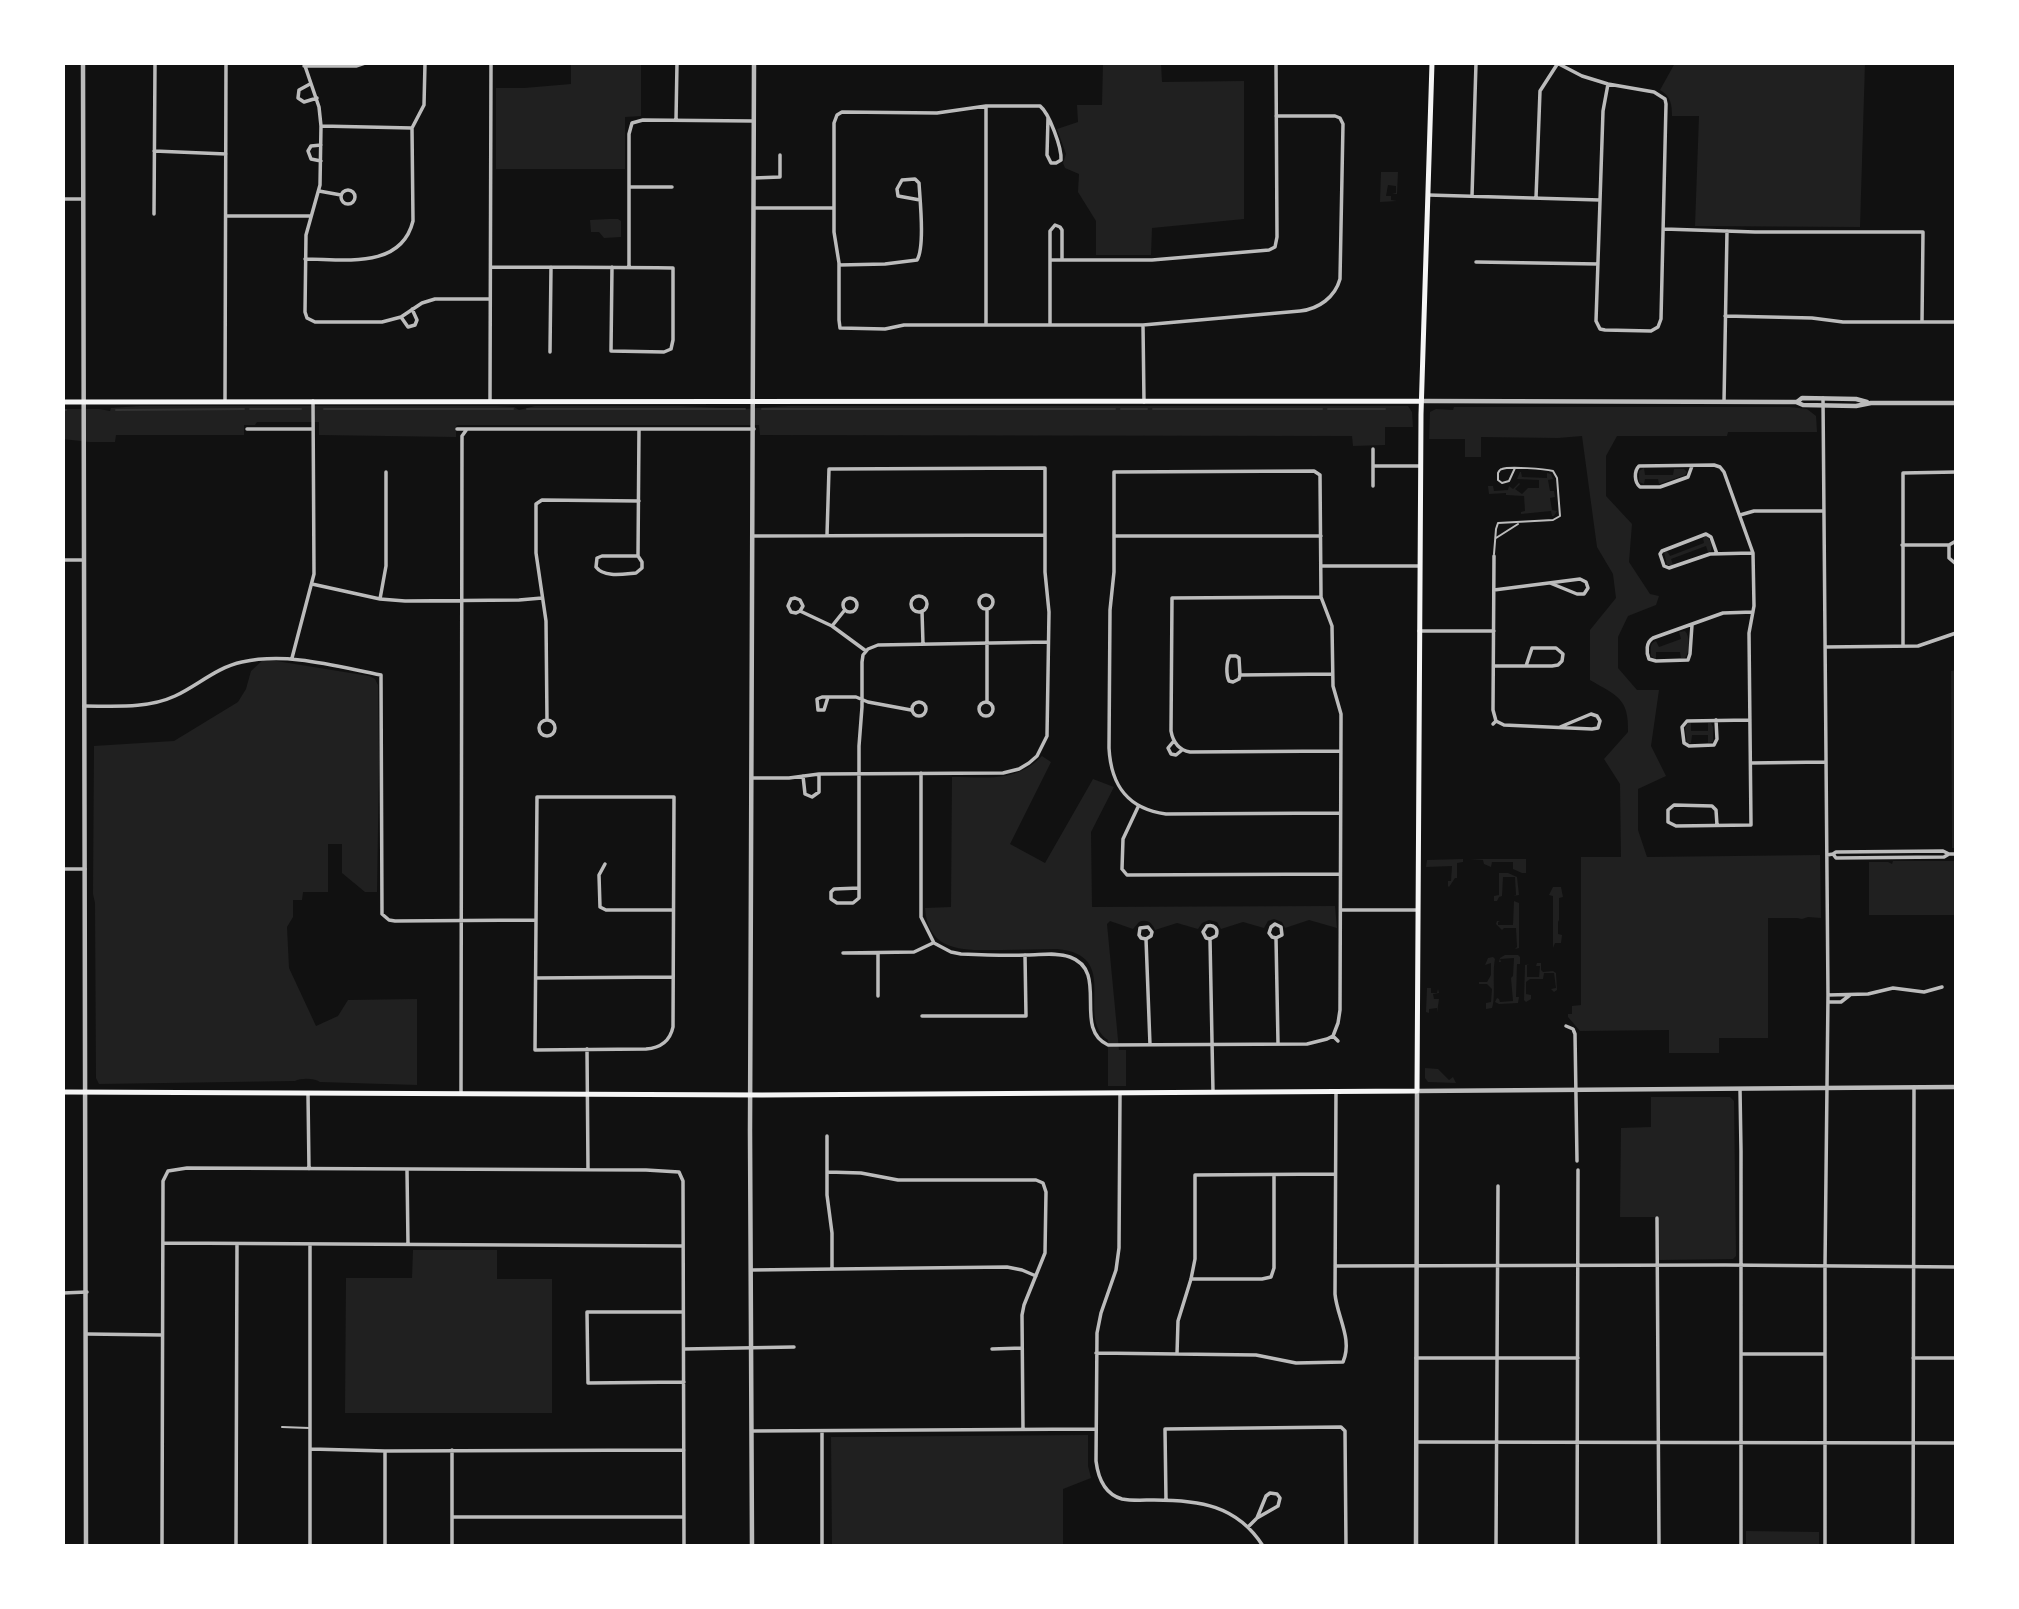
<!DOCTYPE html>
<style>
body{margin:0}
#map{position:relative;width:2019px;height:1609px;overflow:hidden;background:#111;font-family:Inter,sans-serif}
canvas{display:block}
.frame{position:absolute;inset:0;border:65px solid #fff;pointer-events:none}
</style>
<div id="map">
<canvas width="2019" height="1609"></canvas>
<div class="frame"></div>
</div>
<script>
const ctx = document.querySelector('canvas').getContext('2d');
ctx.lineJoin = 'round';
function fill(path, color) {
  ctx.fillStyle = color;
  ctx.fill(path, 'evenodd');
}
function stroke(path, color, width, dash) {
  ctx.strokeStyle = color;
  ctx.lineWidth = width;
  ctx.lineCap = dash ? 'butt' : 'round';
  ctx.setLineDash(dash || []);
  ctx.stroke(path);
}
const green = new Path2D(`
 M571,63H641V116L625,117V169H496V88H524L571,84Z
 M1103,63H1161L1162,82L1244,81V219L1152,228L1151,255H1096V221L1078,192L1079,174L1065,168L1063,163L1066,154L1057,129L1078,122L1077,105H1102Z
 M1675,63H1865L1860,227L1695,226L1699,116H1672C1672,105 1671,96 1660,90Z
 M1381,172H1398L1397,194H1392L1396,193V186L1388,185L1386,196H1391V200L1397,201L1380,202Z
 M609,219H618L621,221V237L604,238L599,232H591L590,220Z
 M139,406H497L514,407L519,410L535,406H681L742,409L788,406H1408L1412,412L1413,427H1385V445L1353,446L1352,436L760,435L759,425H458L456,426V437L319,435V422H257L255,425H244V435H116L115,442H89L63,439V409H99L110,411L111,408Z
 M1454,407H1790L1807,409L1816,416L1817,432H1728L1727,436H1617L1606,456V496L1632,524L1629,562L1650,594L1659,596L1656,605L1628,616L1618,637V668L1637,690H1659L1651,746L1666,776L1638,789V830L1647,857L1820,855L1821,918L1808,917L1802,919L1797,918H1768V1038H1719V1053H1669V1030L1580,1031L1568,1017V1014H1572V1006L1581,1005V857H1621L1620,784L1604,759L1628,732C1629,698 1617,696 1590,680V630L1616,598L1613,574L1597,547L1582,436L1558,438L1481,437V457H1465V439H1429L1430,412L1436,409L1453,410Z
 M1644,468L1645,475H1673L1674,469H1684L1687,472L1685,475L1659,484L1658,479H1645L1644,484L1639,482V471Z
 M1520,472H1521L1522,477L1547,478V473L1551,474L1553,479L1548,480L1550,491H1554L1555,497L1550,498L1552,510L1557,511L1554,516H1552L1551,511L1521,514V512L1525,511L1524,496L1506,495V493L1489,494L1488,486H1493L1494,491L1508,490L1509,486L1513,489L1519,483L1520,484L1515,489L1522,494L1528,488H1539V480L1517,479Z
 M1706,536C1710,538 1713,547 1711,551L1708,552L1706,546L1671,559L1673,565H1667L1664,552L1667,551L1670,556L1704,543L1703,538Z
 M1685,631C1690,636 1690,652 1685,658H1681L1680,652H1656V659L1651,656C1651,650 1649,643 1656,641L1659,647L1681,639L1679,632Z
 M264,659L369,676L375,679L378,685L379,763L377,892H365L342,873V844H328V892H303L302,900H293V917L287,927L289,968L316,1026L338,1016L348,1000L417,999V1085L320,1082C314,1078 301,1078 295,1081L99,1084L96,1078L95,903L93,894L94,746L174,741L238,702L246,689L251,671Z
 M1956,670V848H1952L1951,671Z
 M1688,723H1691V731H1708V723H1711L1713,727V742L1708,743V735H1692L1691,743H1687L1685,728Z
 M1042,756L1051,762L1010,844L1045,863L1093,779L1114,787L1091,832L1092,907L1335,906L1337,928L1309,920L1285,928L1282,922L1274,919L1268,921L1264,928L1243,922L1221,929L1217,922L1209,920L1202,923L1198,929L1177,923L1155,930C1152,922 1146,919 1139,922L1133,929L1110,921L1107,924L1119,1050H1126V1086H1108V1040C1074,1017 1123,955 1057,949C1038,949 1019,950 1001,950C966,950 928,954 925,908L951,907L952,777C986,777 1016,783 1042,756Z
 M1463,859V862L1457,863V878H1455L1449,887L1448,886V881H1451L1452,866L1426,867L1427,860Z
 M1470,859H1526V873H1522L1513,869V862H1492L1491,867L1484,864L1483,860Z
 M1893,861H1956V915H1869V862H1888L1892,864Z
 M1499,873H1508L1517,877L1519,895L1513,896L1516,895L1515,877H1503L1502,896L1499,897L1497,901H1494V896L1499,895Z
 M1553,887H1561L1563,897L1559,898V920L1558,922V934L1562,935L1561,943H1555L1553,948V896L1549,895Z
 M1514,901L1519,903V948L1515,949L1517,947L1516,928H1504L1502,930L1496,924L1497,921H1500L1498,922V925H1513Z
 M1505,955H1518L1520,957V964H1517L1516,997H1519L1518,1003L1499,1004L1495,1002L1497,998L1499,999L1500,1002L1513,1001L1511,978L1513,976L1514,958L1500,959L1501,962H1499L1500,958Z
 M1493,957L1495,959C1492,973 1496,998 1492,1008L1486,1009V1003L1491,1002L1492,989L1487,984H1479V982H1487L1491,975V963L1485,965L1488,958Z
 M1537,963H1541V970L1543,972L1553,971L1556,973L1557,990L1554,992L1551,989L1556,988L1554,973H1544L1543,979H1530L1526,982V994L1531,995V999L1526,1002L1524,1000L1525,965L1530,964L1527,965V977H1539L1540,966H1536Z
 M1427,988H1431V993H1437L1438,989L1439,993L1433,994L1434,999H1439L1437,1013V1008L1429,1009V1013L1426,1012Z
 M1425,1068L1438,1069L1449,1080L1453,1077L1456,1083L1428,1082L1425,1078Z
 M1651,1097H1730L1734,1101L1736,1256L1733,1259L1659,1260V1217H1620L1621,1128L1651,1127Z
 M413,1250H497V1279H552V1413H345L346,1278H412Z
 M1088,1435V1466L1091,1478L1063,1489V1546H832L831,1437Z
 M1746,1531L1819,1532V1546H1746Z`);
const stream = new Path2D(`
 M250,409H301
 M324,409H513
 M527,409H745
 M762,409H1115
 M1121,409H1147
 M1153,409H1322
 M1328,409H1385
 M63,410H66
 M116,410L244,409`);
const service = new Path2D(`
 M1496,538L1518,524
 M1494,554L1496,529L1498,523L1553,520L1560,516L1557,478L1553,471C1545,469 1509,466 1502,469C1500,469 1499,471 1498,473V480L1502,483L1509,481L1515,468
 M282,1427L309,1428`);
const minor = new Path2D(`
 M304,63L319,107L321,126L320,185L306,235L305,312L307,318
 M1557,63L1582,76L1608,84L1654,92L1665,99L1666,104L1661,319L1658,327L1651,331L1605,330L1600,329L1596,321L1603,111L1608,84
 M304,66H356L365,63
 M310,84L299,90L298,98L304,102L317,98
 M1048,118L1047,155L1051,163H1056L1061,160C1062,148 1049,113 1040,106H986L937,113L842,112L837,115L834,123V232L839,263V320L840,328L885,329L904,325H1143L1300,311C1319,309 1335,297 1340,279L1343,124L1340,118L1335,116H1276
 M676,120L677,63
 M321,126L412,128
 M321,145L311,146L308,151L311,159L321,161
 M154,151L226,154
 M754,178L780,177V155
 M629,187H672
 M341 197a7 7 0 1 1 14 0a7 7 0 1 1-14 0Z
 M319,191L341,195
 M1428,195L1600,200
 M1472,196L1476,63
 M1536,198L1540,91L1558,63
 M63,199H83
 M754,208H834
 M154,214L155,63
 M226,216H310
 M1664,229L1755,232H1923L1922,322
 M305,259C343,259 401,270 413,221L412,128L424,105L425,63
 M1050,260V231L1055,225L1060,227L1062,230V260
 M1476,262L1598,264
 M839,265L885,264L917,260C925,247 920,200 919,183L915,179L902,180L897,189L898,196L920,200
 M491,267C551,267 612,267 673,268V340L671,349L664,352L611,351L612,267
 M629,267V134L632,123L643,120L753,121
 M1725,316L1812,318L1843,322H1956
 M401,317L408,327L415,325L417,320L412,309
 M307,318L315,322H382L401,317L422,303L435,299H490
 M1050,324V260H1152L1269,250L1275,247L1277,237L1276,63
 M986,325V106
 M1143,325L1144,402
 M550,352L551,267
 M1823,398L1828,995L1825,1266V1546
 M225,401L226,63
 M490,401L491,63
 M1724,402L1727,231
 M247,429H313
 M457,429H754
 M1373,449V486
 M1374,466H1421
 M1692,466L1688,477L1660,487H1640C1634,482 1634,471 1639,466L1714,465L1720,467L1724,472L1753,553L1754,606L1749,633L1751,825L1676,826L1668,822V810L1674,805L1712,806L1716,810L1717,825
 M1740,515L1754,511H1824
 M753,536L1045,535
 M1114,536H1321
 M1902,545H1949L1956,541
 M1949,545V558L1956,564
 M1717,554L1711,537L1706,534L1662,551L1660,554L1664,566L1669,568L1710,554L1752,553
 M638,556H602L597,558L596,567C604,578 624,574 636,573L642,568V562L638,556L639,429
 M63,560H83
 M1321,566H1420
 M312,584L380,599L405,601L519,600L542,598
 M1494,590L1580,579L1586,582L1588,588L1584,594H1577L1550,583
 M979 602a7 7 0 1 1 14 0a7 7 0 1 1-14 0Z
 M911 604a8 8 0 1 1 16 0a8 8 0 1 1-16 0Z
 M1320,597L1172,598L1171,731C1173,742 1179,750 1190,752L1341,751
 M843 605a7 7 0 1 1 14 0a7 7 0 1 1-14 0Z
 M380,599L386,566V472
 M800,611L803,606L800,600L795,598L791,599L788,606L791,612L796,613L800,611L832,626L866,651
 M922,611L923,644
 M1692,625L1690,654L1688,660L1656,661L1649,659C1646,652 1646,642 1653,638L1723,613L1753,612
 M832,626L844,611
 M1419,631H1494
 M1903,646V473L1956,472
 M1825,647L1918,646L1956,633
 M292,658L314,574L313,401
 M1494,666H1552L1558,665L1562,661L1563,654L1556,648H1532L1526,666
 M1240,675L1239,658L1236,656H1230C1226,662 1226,675 1229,681L1233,682L1239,679L1240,675L1332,674
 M828,697L824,710H818L817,699L822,697H856L868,702L911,710
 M912 709a7 7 0 1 1 14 0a7 7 0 1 1-14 0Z
 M979 709a7 7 0 1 1 14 0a7 7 0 1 1-14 0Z
 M987,702V610
 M84,706C114,706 147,709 175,696C197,686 217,667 242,662C288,652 335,666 381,675L382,914L389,920L395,921L536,920
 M547,720L546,621L536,553V504L542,500L639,501
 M1716,720L1717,739L1714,745L1689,746L1684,743L1682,727L1687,721L1750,720
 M539 728a8 8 0 1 1 16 0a8 8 0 1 1-16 0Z
 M1496,721L1504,725L1592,729L1598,728L1600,721L1597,716L1591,714L1560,727
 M1493,724L1496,721L1493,710L1494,556
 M1173,742L1168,748L1171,754L1176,755L1182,750
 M1751,763L1825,762
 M921,773V917L934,943L951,952L961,954C983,955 1005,956 1027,955C1041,955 1057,952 1070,957C1110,971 1072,1029 1108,1045L1307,1044L1327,1039L1333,1036L1338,1041
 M803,776L805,794L812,797L819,792V774
 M753,778H789L819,774L1003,773L1019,769L1029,763L1037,756L1047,736L1049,612L1045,572V468L829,469L827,535
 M537,797H674L673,1027C670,1041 660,1048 646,1049L535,1050Z
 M1138,807L1123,839L1122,869L1127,875L1340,874
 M1833,854L1836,858L1944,857L1949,854
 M1827,855L1833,854L1836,852L1943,851L1949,854H1956
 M605,864L599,875L600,907L606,910H673
 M63,869H85
 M859,888L834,889L831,892V899L837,903H853L859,898V746L862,707V662L863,655L868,649L878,645L1048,642
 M1341,910H1418
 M1276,938L1272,937L1269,933L1271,927L1275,924L1281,927L1282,935L1276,938L1278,1043
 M1146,939L1141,938L1139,935L1140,928L1148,927L1152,932L1151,936L1146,939L1150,1045
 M1210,939L1216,936C1219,929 1214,924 1207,926L1203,932L1206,938L1210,939L1213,1092
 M843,953L914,952L933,943
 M878,953V996
 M536,978L673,977
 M1828,995L1868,994L1893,988L1924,992L1942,987
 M1828,1002H1841L1850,995
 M922,1016H1026L1025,955
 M1566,1026L1573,1029L1575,1034L1577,1161
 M1333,1036L1338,1023L1340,1010L1341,723V714L1333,686L1332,626L1321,597L1320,475L1314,471L1114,472V572L1110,610L1109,748C1111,786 1128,809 1166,814L1340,813
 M587,1049L588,1169
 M1740,1089L1741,1151V1546
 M308,1094L309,1169
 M461,1094L462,436L467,429
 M1120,1094L1119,1248L1116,1270L1101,1313L1097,1333L1096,1461C1098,1477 1104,1494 1122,1499C1132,1501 1144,1500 1154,1500C1199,1500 1237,1505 1263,1546
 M827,1136V1195L832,1233V1269
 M407,1170L408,1244
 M828,1172L861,1173L898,1180H1036L1043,1183L1046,1192L1045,1253L1024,1305L1022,1315L1023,1429
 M1657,1218L1659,1546
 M164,1243L683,1246
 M310,1244V1546
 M1335,1266L1725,1265L1956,1267
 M751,1270L1007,1267L1022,1270L1036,1276
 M1191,1279H1262L1271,1277L1274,1268V1175
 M63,1293L87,1292
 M683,1312H587L588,1383L684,1382
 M87,1334L162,1335
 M684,1349L794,1347
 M992,1349L1022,1348
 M1096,1353L1256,1355L1296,1363L1343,1362C1353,1339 1337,1317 1335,1294L1336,1091
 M1177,1354L1178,1321L1191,1279L1195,1259V1175L1335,1174
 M1741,1354H1825
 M1416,1358H1578
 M1913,1358H1956
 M752,1431L1096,1429
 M822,1431V1546
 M1416,1442L1956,1443
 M311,1449L385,1451L684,1450
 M452,1450V1546
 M385,1451V1546
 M1166,1500L1165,1429L1341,1427L1345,1431L1346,1546
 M452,1517H684
 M1248,1527L1257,1518L1278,1506L1280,1498L1277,1494L1270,1493L1266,1496L1257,1518
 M162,1546L163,1181L168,1171L187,1168L646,1170L679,1172L683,1181L684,1546
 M236,1546L237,1244
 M1496,1546L1498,1186
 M1577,1546L1578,1170
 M1913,1546L1914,1087`);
const tertiary = new Path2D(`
 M83,63C81,557 88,1052 86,1546
 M1421,401L1785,402H1796L1803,405L1856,406L1871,403H1956
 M1797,402L1802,398L1856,399L1867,402
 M752,1546L750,1129L754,63
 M1416,1546L1417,1091L1956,1087`);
const secondary = new Path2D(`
 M63,402L1421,401
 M63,1092L762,1095L1417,1091L1421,414L1432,63`);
fill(green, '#202020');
stroke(stream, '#333', 2);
stroke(service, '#bcbcbc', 2);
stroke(minor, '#bcbcbc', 3.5);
stroke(tertiary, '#bcbcbc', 4.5);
stroke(secondary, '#f5f5f5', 5);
</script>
